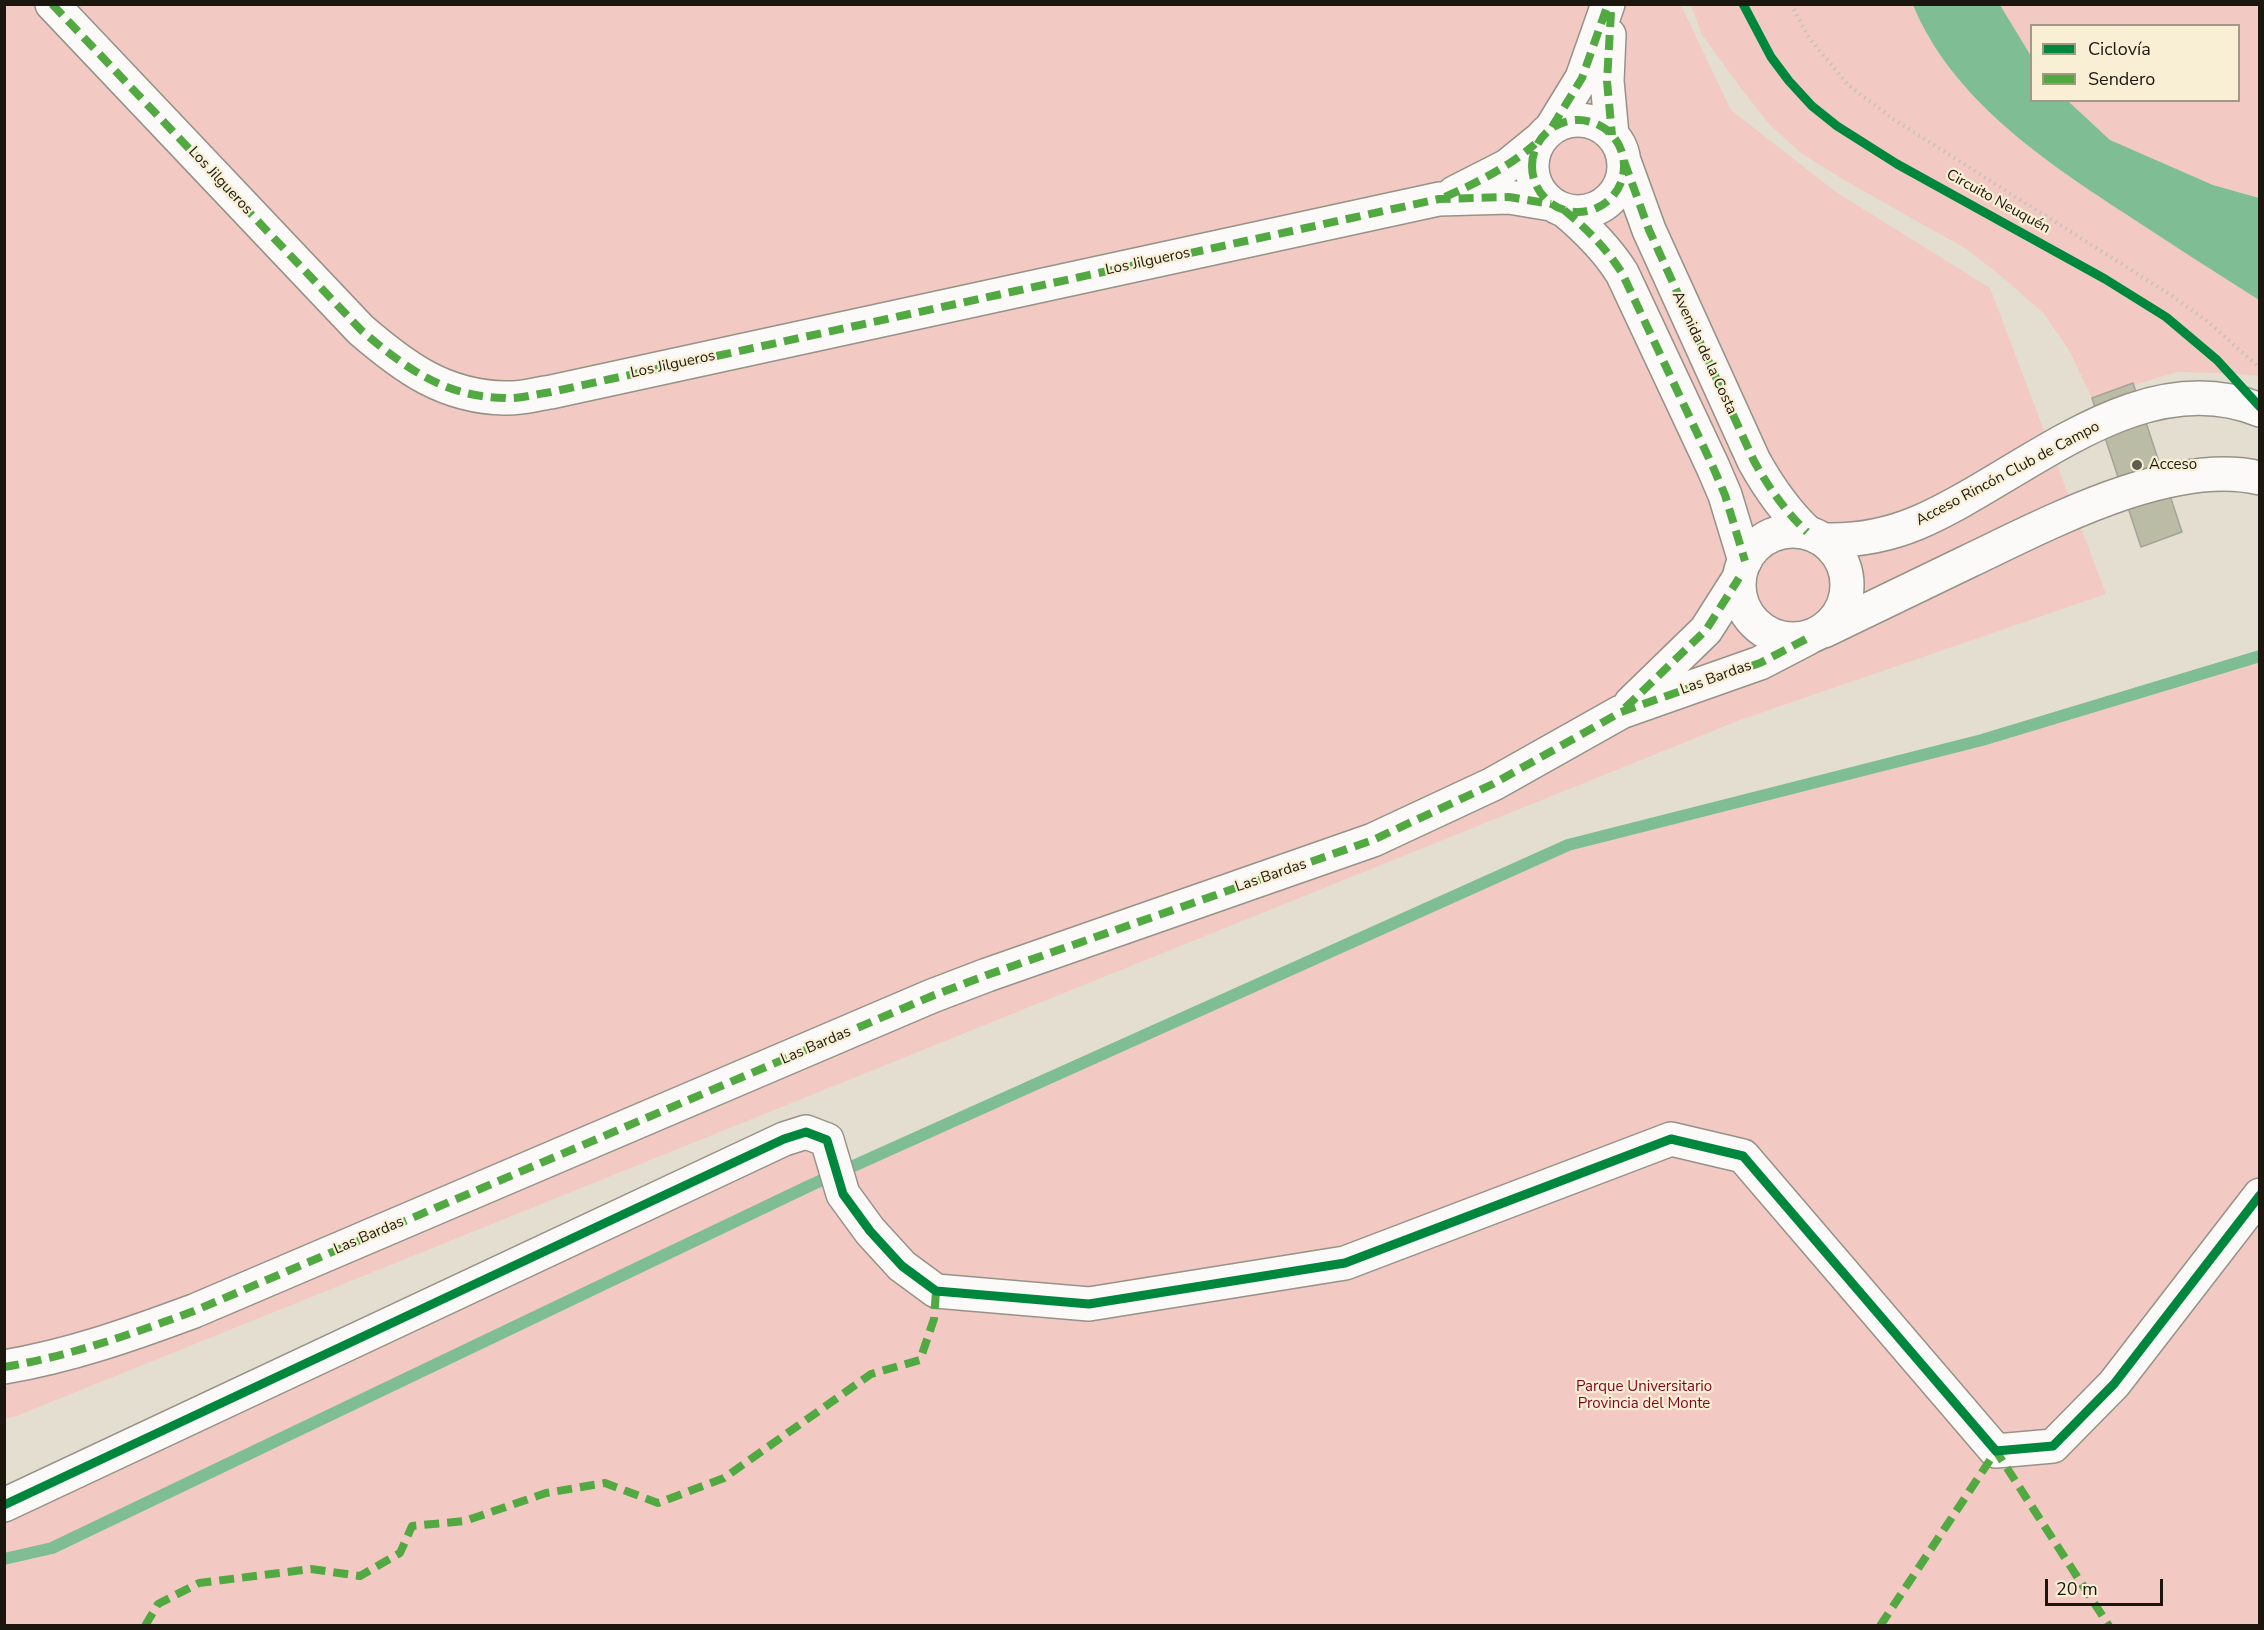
<!DOCTYPE html>
<meta charset="utf-8">
<style>
body{margin:0}
#map{position:relative;width:2264px;height:1630px;overflow:hidden;background:#e4ded0;font-family:"Nunito Sans",sans-serif}
canvas{display:block}
.frame{position:absolute;inset:0;border:6px solid #1b170e;pointer-events:none}
.legend{position:absolute;left:2030px;top:24px;width:210px;height:78px;box-sizing:border-box;background:#f9efd5;border:2px solid #a09985;margin:0;padding:8px 10px;list-style:none;font-size:18px;color:#1b170e}
.legend li{display:flex;align-items:center;gap:12px;height:30px}
.legend b{width:30px;border:2px solid #a09985}
.scale{position:absolute;left:2045px;top:1579px;width:118px;height:27px;box-sizing:border-box;border:3px solid #1b170e;border-top:0;padding-left:8px;font-size:18px;line-height:21px;white-space:nowrap;color:#1b170e;-webkit-text-stroke:4px #f9efd5;paint-order:stroke}
</style>
<div id="map">
<canvas width="2264" height="1630"></canvas>
<div class="frame"></div>
<ul class="legend">
<li><b style="height:8px;background:#00873e"></b>Ciclovía</li>
<li><b style="height:8px;background:#52a941"></b>Sendero</li>
</ul>
<div class="scale">20 m</div>
</div>
<script>
const ctx = document.querySelector('canvas').getContext('2d');
ctx.lineJoin = 'round';
function fill(path, color) {
  ctx.fillStyle = color;
  ctx.fill(path, 'evenodd');
}
function stroke(path, color, width, dash) {
  ctx.strokeStyle = color;
  ctx.lineWidth = width;
  ctx.lineCap = dash ? 'butt' : 'round';
  ctx.setLineDash(dash || []);
  ctx.stroke(path);
}
function write(font, color, halo, rows, align = 'center') {
  ctx.font = font + ' "Nunito Sans",sans-serif';
  ctx.lineWidth = 4.5;
  ctx.setLineDash([]);
  ctx.textBaseline = 'middle';
  ctx.strokeStyle = halo;
  ctx.fillStyle = color;
  for (const [text, x, y, turn = 0] of rows) {
    ctx.save();
    ctx.translate(x, y);
    ctx.rotate((+turn || 0) * Math.PI / 180);
    ctx.textAlign = isNaN(turn) ? turn : align;
    if (halo) ctx.strokeText(text, 0, 0);
    ctx.fillText(text, 0, 0);
    ctx.restore();
  }
}
const green = new Path2D(`
 M5,5H1681L1731,110L1836,192L1990,288L2106,594L1740,720L14,1417L5,1418Z
 M1691,5H1913C1951,97 2040,158 2121,211C2167,241 2213,270 2259,300V376L2225,373L2177,372L2092,398L2069,350L2044,314L2007,281L1968,250L1844,180L1801,153L1770,125L1743,91L1702,35Z
 M2000,5H2259V198L2213,185L2110,140L2068,101L2238,100V26H2032L2031,56Z
 M2259,656V1625L5,1626V1505L806,1132L838,1174L1568,845L1982,740Z`);
const water = new Path2D(`
 M1913,5H2000L2031,56L2032,100L2068,101L2110,140L2213,185L2259,198V300C2213,271 2167,241 2121,211C2040,158 1951,97 1913,5Z`);
const stream = new Path2D(`
 M4,1559L52,1548L811,1185L1568,845L1982,740L2260,656`);
const building = new Path2D(`
 M2133,383L2182,532L2141,547L2092,398Z`);
const path = new Path2D(`
 M1791,4L1809,38L1849,86L1896,121L2169,294L2207,321L2260,368`);
const street = new Path2D(`
 M52,4L361,330C404,367 444,397 505,398C520,399 536,394 551,392L1439,199L1509,197L1551,204
 M1609,35L1607,81L1612,135
 M1532 166a46 46 0 1 1 92 0a46 46 0 1 1-92 0Z
 M1552,127L1582,78L1608,4
 M1624,161L1649,230L1754,461C1769,488 1785,511 1807,532
 M1454,193L1507,166L1539,140
 M1564,210C1587,229 1606,248 1622,273L1713,467L1725,495L1745,561
 M1631,703L1706,630L1739,578
 M4,1367C70,1356 132,1334 194,1311L932,996L987,975L1373,840L1493,784L1621,712L1760,663L1808,638
 M4,1505L784,1139L806,1132L827,1140L843,1194L870,1231L902,1266L936,1291L1089,1304L1345,1263L1671,1139L1743,1156L1996,1451L2053,1446L2114,1384L2260,1195`);
const secondary = new Path2D(`
 M1739 585a54 54 0 1 1 108 0a54 54 0 1 1-108 0Z
 M1824,540C1856,541 1888,535 1917,523C2021,479 2139,360 2260,410
 M1824,631C1872,608 1921,584 1969,561C2047,524 2171,457 2260,478`);
const quiet = new Path2D(`
 M52,4L361,330C404,367 444,397 505,398C520,399 536,394 551,392L1439,199L1509,197L1551,204
 M1611,12L1607,81L1612,135
 M1532 166a46 46 0 1 1 92 0a46 46 0 1 1-92 0Z
 M1552,127L1582,78L1608,4
 M1624,161L1649,230L1754,461C1769,488 1785,511 1807,532
 M1445,197C1478,182 1507,168 1535,144
 M1564,210C1587,229 1606,248 1622,273L1713,467L1725,495L1745,561
 M1625,708L1706,630L1739,578
 M4,1367C70,1356 132,1334 194,1311L932,996L987,975L1373,840L1493,784L1621,712L1760,663L1808,638
 M145,1626L158,1604L199,1583L311,1569L360,1576L400,1553L412,1526L465,1521L546,1493L605,1483L658,1503L724,1478L871,1374L920,1360L934,1319L936,1291
 M1880,1626L1996,1451L2109,1626`);
const cycleway = new Path2D(`
 M1743,4L1771,57L1789,81L1812,106L1837,126L1897,164L2105,279L2166,317L2217,360L2260,407
 M4,1505L784,1139L806,1132L827,1140L843,1194L870,1231L902,1266L936,1291L1089,1304L1345,1263L1671,1139L1743,1156L1996,1451L2053,1446L2114,1384L2260,1195`);
const markers = [
 [2137,465,6,"#615d52"]
];
const streetNames = [
 ["Los Jilgueros",220,181,47],
 ["Circuito Neuquén",1998,202,29],
 ["Los Jilgueros",1148,262,-12],
 ["Avenida de la Costa",1704,353,65],
 ["Los Jilgueros",673,365,-12],
 ["Acceso Rincón Club de Campo",2008,474,-28],
 ["Las Bardas",1716,678,-20],
 ["Las Bardas",1271,876,-19],
 ["Las Bardas",816,1046,-23],
 ["Las Bardas",369,1236,-23]
];
const poiNames = [
 ["Acceso",2149,465]
];
const parkNames = [
 ["Parque Universitario",1644,1387],
 ["Provincia del Monte",1644,1404]
];
fill(green, '#f2cac3');
fill(water, '#7fbe94');
stroke(stream, '#7fbe94', 12);
fill(building, '#babca5');
stroke(building, '#a4a398', 1.5);
stroke(street, '#969288', 36);
stroke(secondary, '#969288', 36);
stroke(path, '#c4c2bd', 4, [1.5, 4.5]);
stroke(street, '#fbfaf8', 33);
stroke(secondary, '#fbfaf8', 33);
stroke(quiet, '#52a941', 8, [15, 8]);
stroke(cycleway, '#00873e', 9);
for (const [x, y, r, color] of markers) {
  const dot = new Path2D();
  dot.arc(x, y, r, 0, 2 * Math.PI);
  ctx.fillStyle = color;
  ctx.fill(dot);
  stroke(dot, '#f9efd5', 2);
}
write('15px', '#1b170e', '#f9efd5', streetNames);
write('15px', '#1b170e', '#f9efd5', poiNames, 'left');
write('15px', '#81041f', '#f9efd5', parkNames);
</script>
